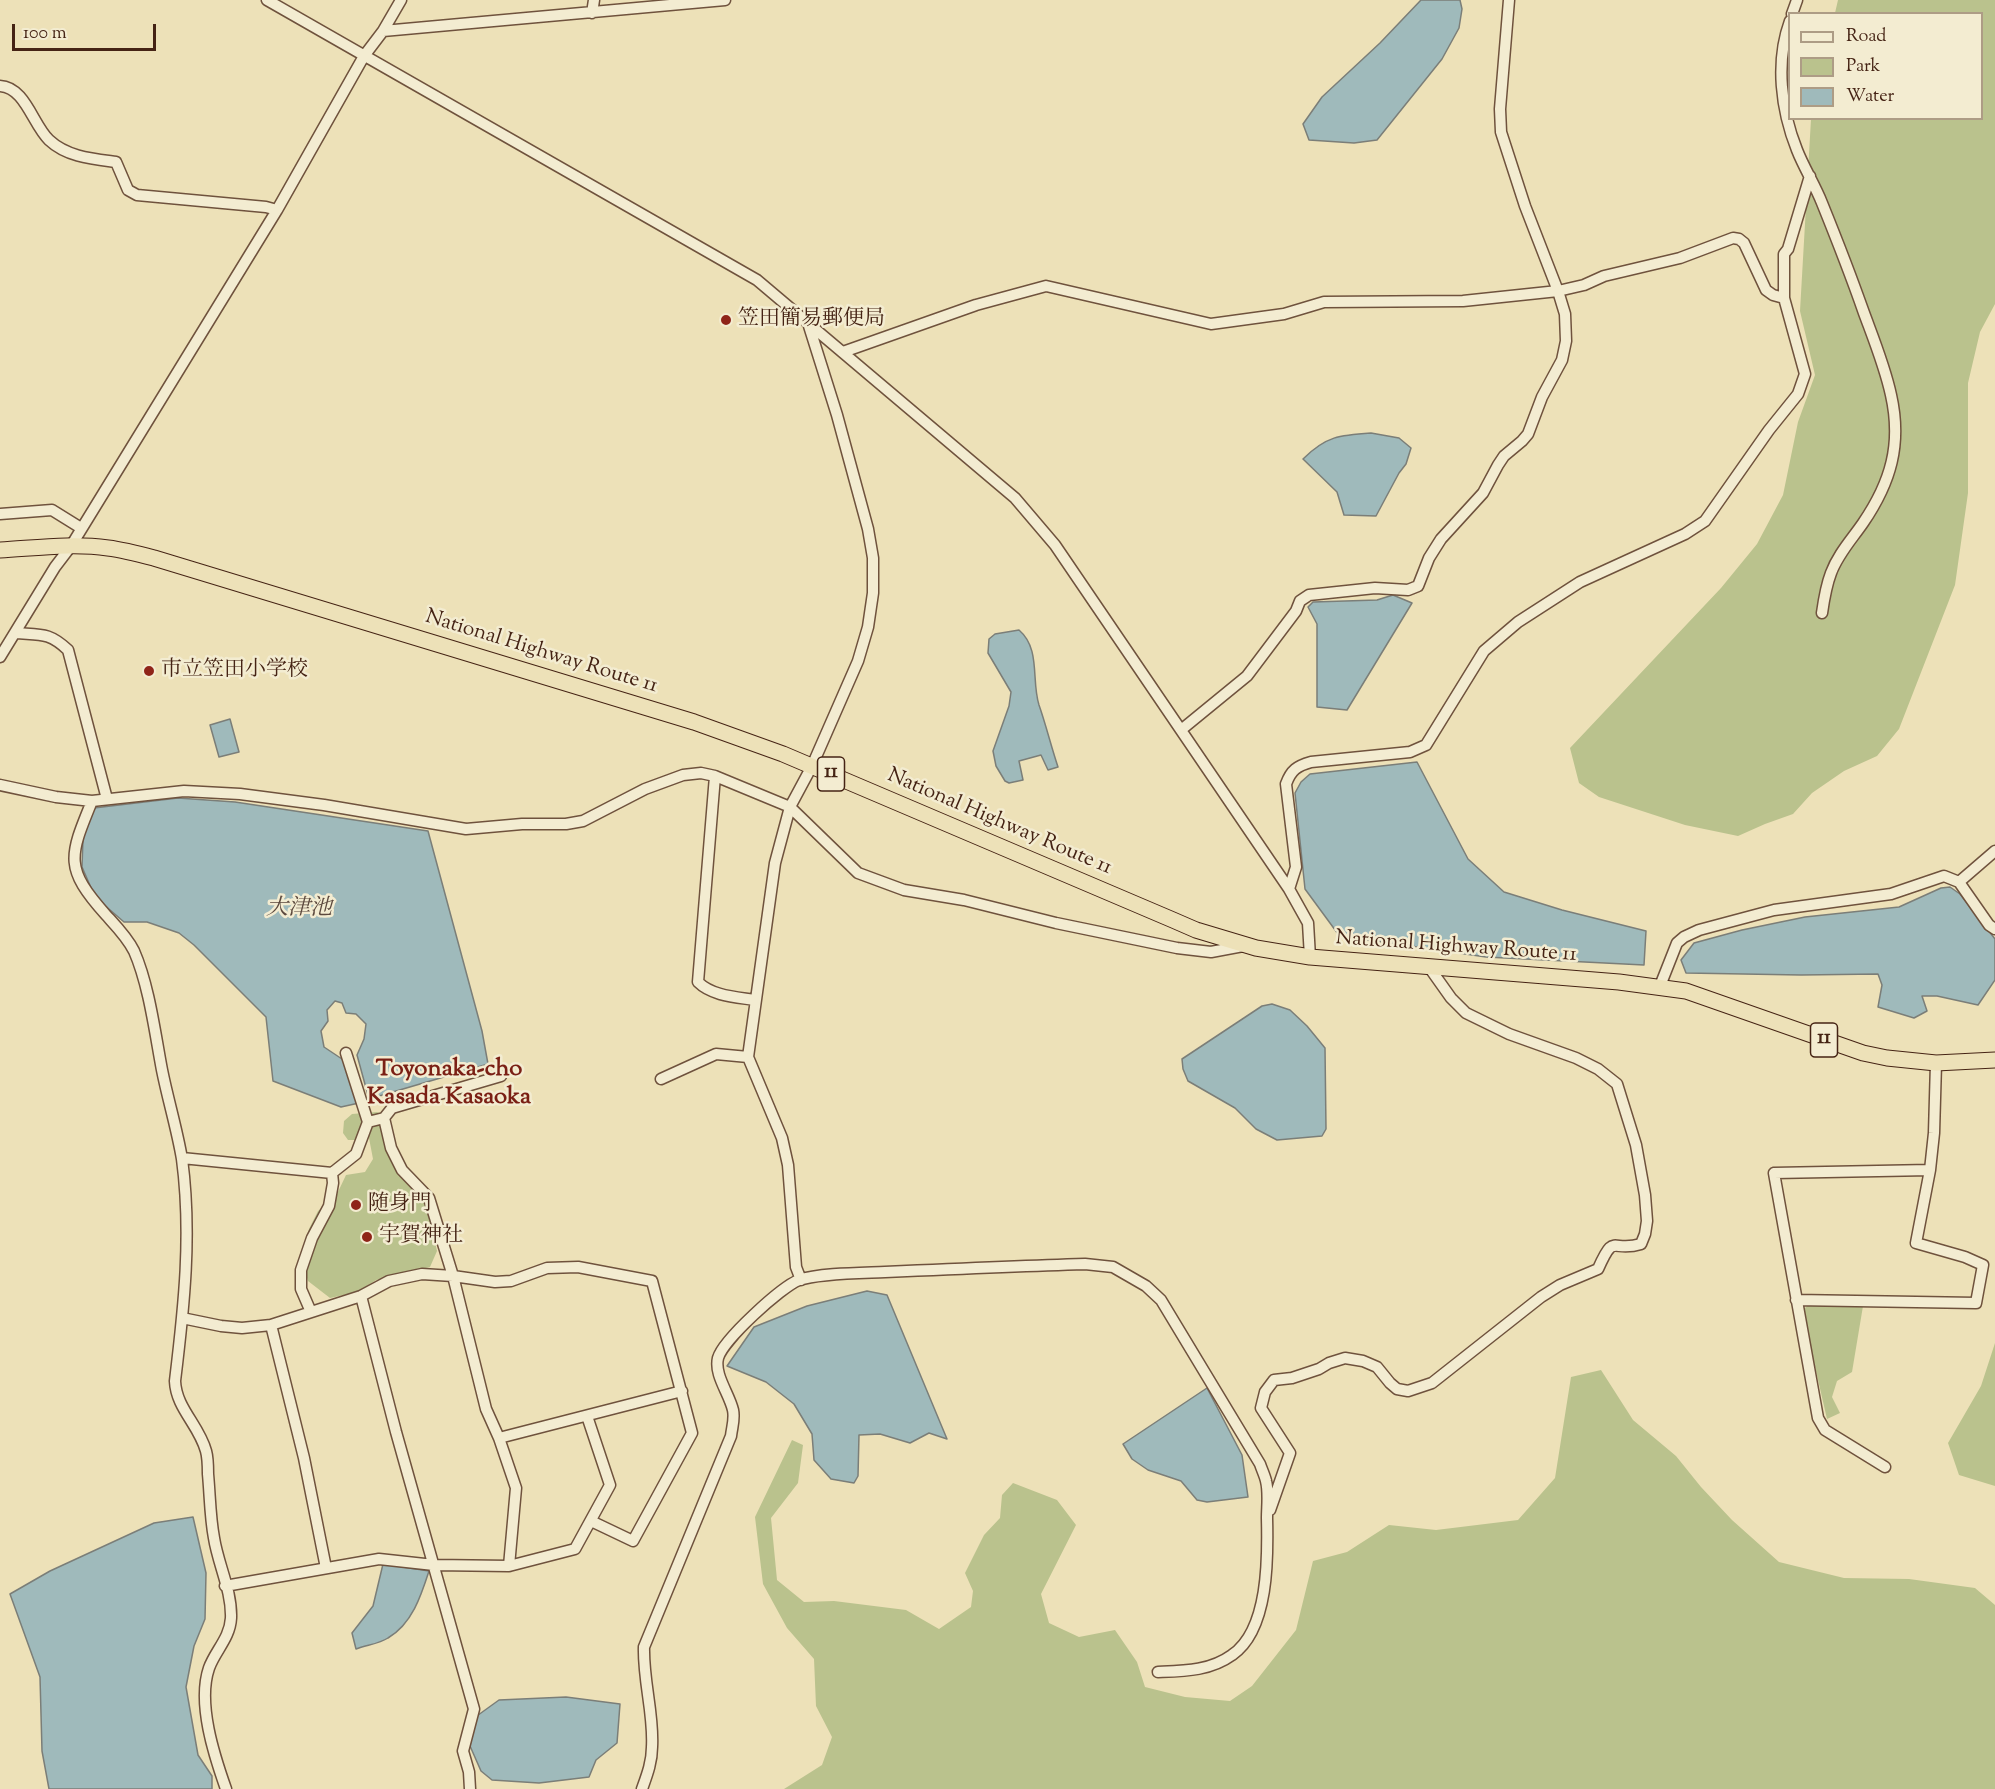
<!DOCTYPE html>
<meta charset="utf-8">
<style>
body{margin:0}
#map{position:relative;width:1995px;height:1789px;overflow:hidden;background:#ede1b8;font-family:"Sorts Mill Goudy",serif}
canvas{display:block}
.legend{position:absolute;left:1788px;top:12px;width:195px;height:108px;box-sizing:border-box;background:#f3ecd1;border:2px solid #ad9c85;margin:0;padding:8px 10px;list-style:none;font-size:18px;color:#452314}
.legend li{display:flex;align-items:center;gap:12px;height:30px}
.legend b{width:30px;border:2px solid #ad9c85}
.scale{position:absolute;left:12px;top:24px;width:144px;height:27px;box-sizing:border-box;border:3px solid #452314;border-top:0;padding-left:8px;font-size:18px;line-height:21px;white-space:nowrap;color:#452314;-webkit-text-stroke:4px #f3ecd1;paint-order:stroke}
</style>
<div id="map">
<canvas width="1995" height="1789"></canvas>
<ul class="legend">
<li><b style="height:8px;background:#f3ecd1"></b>Road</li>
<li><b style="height:16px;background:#bac28d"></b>Park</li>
<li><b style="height:16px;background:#9fbabb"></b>Water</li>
</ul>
<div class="scale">100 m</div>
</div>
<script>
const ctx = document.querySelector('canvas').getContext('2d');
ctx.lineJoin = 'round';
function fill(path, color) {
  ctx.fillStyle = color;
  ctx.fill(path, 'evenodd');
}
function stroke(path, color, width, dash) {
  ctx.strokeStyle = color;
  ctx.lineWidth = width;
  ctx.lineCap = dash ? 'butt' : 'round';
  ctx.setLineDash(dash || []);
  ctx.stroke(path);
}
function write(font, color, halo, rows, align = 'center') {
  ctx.font = font + ' "Sorts Mill Goudy","Noto Serif JP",serif';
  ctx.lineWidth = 5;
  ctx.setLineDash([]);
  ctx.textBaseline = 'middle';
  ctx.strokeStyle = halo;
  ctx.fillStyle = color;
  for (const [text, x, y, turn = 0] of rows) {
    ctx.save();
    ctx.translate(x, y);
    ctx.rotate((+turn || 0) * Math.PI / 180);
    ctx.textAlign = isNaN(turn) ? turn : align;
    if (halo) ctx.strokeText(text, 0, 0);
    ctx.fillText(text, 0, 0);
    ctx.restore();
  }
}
const green = new Path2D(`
 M1838,0H1995V304L1980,332L1968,383V493L1955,585L1899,729L1877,756L1844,771L1812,793L1793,814L1765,824L1738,836L1685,825L1599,797L1579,783L1570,748L1721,588L1757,544L1783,495L1798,422L1815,375L1800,311L1811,119L1982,118V14L1835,13Z
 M377,1112L390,1118L393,1140L414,1188L426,1202L437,1251L430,1267L376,1280L358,1292L330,1298L308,1281L300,1255L309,1229L318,1211L337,1194L346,1175L365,1172L373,1159L369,1138L365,1135L356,1140H348L343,1133L344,1121L352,1114Z
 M1809,1305L1863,1306L1852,1372L1837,1381L1832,1397L1840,1413L1827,1419L1802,1310Z
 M1995,1343V1486L1959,1475L1948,1443L1981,1386Z
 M1601,1370L1633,1420L1676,1456L1701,1487L1732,1520L1779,1562L1844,1578L1909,1579L1975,1588L1995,1605V1789H784L822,1765L832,1737L816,1706L814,1659L787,1628L763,1584L755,1517L792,1440L803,1445L798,1483L771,1518L777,1580L804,1602L834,1601L906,1610L939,1629L971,1607L973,1591L965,1573L984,1535L1000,1518L1002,1495L1013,1483L1057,1500L1076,1525L1041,1594L1049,1623L1079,1637L1115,1630L1137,1662L1145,1687L1185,1697L1230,1701L1252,1686L1296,1630L1313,1561L1347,1552L1389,1525L1436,1530L1518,1520L1555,1478L1571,1377Z`);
const water = new Path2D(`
 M1421,0H1460L1462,9L1459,28L1442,59L1377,140L1354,143L1309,140L1303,124L1322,97L1380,43Z
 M1371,433L1399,438L1411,448L1406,464L1399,473L1376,516L1344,515L1337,492L1303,459C1326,436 1340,435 1371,433Z
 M1393,595L1412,603L1347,710L1317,707V624L1308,607L1313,602L1377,600Z
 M1019,630C1041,649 1031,680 1039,705C1046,725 1051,746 1058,767L1048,770L1041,755L1019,761L1023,780L1009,783L1005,781L996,766L993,751L1009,706L1011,692L988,653L989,639L995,634Z
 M230,719L239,752L219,757L210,725Z
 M1417,762L1468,859L1504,892L1562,910L1646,931L1644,965L1486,957L1376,941L1341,938L1305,889L1295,793L1301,782L1310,774Z
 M178,798L235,802L428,831L482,1031L488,1064L369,1099L357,1055L364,1039L366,1024L356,1014L346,1013L342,1003L335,1001L327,1010L328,1021L321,1031L324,1047L345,1061L359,1103L341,1107L273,1081L266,1017L194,945L179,933L147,922H124L95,897L82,867L83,838L94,808Z
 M1950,887L1960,894L1995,939V980L1978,1005L1937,996H1922L1927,1011L1914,1018L1878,1007L1882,985L1878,974L1801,975L1686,973L1681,960L1694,943L1742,930L1805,917L1899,907L1941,888Z
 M1272,1004L1290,1010L1307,1026L1325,1048L1326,1129L1322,1136L1277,1140L1256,1129L1235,1108L1188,1081L1183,1069L1182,1059L1262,1006Z
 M867,1291L887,1295L947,1439L929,1433L910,1443L880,1434L859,1435L858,1476L854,1483L831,1479L814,1460L812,1434L794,1404L766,1382L727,1366L754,1327L807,1306Z
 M1207,1388L1242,1455L1248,1497L1207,1502L1197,1500L1181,1481L1148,1470L1132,1459L1123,1444Z
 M193,1517L206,1573L205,1619L194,1646L186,1687L198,1755L212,1776V1789H49L42,1751L40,1677L10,1594L50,1571L154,1523Z
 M383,1564L429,1571C421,1596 412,1624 388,1638C379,1644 366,1645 356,1649L352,1633L373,1606Z
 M566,1697L620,1704L617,1743L596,1760L589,1777L539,1783L492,1780L481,1771L470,1746L474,1718L499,1700Z`);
const minor = new Path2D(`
 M267,0L757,280L1015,498L1055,545L1289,889L1308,923L1310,957
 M592,13L594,0
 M1792,14L1797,0
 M1790,21C1775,62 1781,110 1797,150C1804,168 1815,185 1822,203C1837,240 1851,276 1864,313C1874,340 1885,367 1891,395C1902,444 1891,482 1863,523C1852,539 1838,554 1831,573C1826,586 1824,599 1822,613
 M383,31L725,0
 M0,86C25,87 33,125 49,140C67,157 93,159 116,162L128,190L137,195L266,207L277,210
 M843,352L976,305L1046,286L1211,324L1284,314L1324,302L1463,301L1558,291L1584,285L1604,276L1680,258L1733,238L1739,239L1744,243L1766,290L1773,295L1784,298
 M0,514L52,510L81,528
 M15,633C41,635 49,632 68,650L107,799
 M0,657L55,567L71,546L277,210L364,56L383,31L401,0
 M1181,730L1247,676L1296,611L1300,601L1309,595L1375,588L1408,590L1418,586L1429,558L1441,539L1483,493L1498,465L1504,456L1522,441L1528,434L1542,397L1562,360L1566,341L1565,314L1558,291L1525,206L1501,132L1500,109L1509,0
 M715,776L698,982C712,996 736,997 755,1000
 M0,785L56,797L92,801L184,791L240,794L324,805L466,829L522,824H566L583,821L645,789L683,775L701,773L715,776L790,807L858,873L904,890L964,900L1056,923L1177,948L1211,952L1243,946
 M92,801C69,857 64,868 106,915C116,926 127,937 134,951C149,985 155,1033 162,1070C168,1100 177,1129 182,1159C192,1234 184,1307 175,1381C176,1408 199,1425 206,1451C208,1458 208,1466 208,1474C210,1495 210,1517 214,1538C218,1564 232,1591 231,1618C230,1638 215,1651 209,1668C197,1703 214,1755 226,1789
 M1959,882L1995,851
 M1289,889L1296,867L1286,784C1291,770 1297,766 1311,762L1410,752L1426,745L1484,651L1518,622L1580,582L1685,534L1705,521L1769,430L1798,394L1805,374L1784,298V254L1788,249L1810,176
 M1660,986L1677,943L1684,937L1699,930L1774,910L1891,894L1944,876L1959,882L1989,925L1995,929
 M661,1079L716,1054L748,1057
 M384,1118L391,1148L402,1170L429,1198L453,1276L486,1409L499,1438L516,1488L509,1566
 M368,1122L384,1118L392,1108L501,1076
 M182,1158L332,1173L356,1154L368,1122L346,1053
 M801,1280L796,1267L788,1165L782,1138L748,1057L775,863L790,807L812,766L858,661L868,627L873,593V558L868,529L837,415L809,326
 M361,1296L396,1432L474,1709L463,1751L469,1772L470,1789
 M1796,1300L1976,1303L1983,1265L1965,1257L1916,1243L1930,1170L1934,1133L1936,1063
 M311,1312L301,1289V1270L312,1238L329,1206L333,1183L332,1173
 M182,1318L221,1326L242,1328L271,1325L361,1296L389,1281L422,1274L453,1276L495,1282L511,1281L547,1268L578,1267L652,1281L692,1433L633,1541L591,1521
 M271,1325L304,1458L326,1568
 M499,1438L682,1391
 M1885,1467L1825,1430L1818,1418L1774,1173L1930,1170
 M1270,1510L1290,1453L1261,1408L1265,1392L1274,1380L1292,1378L1319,1369L1329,1363L1345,1358L1363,1361L1377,1367L1390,1383L1397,1389L1408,1391L1432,1383L1541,1297L1560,1285L1598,1269C1615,1231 1611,1253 1641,1244L1645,1234L1647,1221L1645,1195L1636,1145L1617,1084L1598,1069L1576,1058L1509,1034L1466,1013L1451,998L1429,967
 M225,1586L379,1559L434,1565L509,1566L575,1549L610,1485L587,1416
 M642,1789C647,1775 652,1762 652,1747C654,1714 643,1681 644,1647L731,1436C732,1427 735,1419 733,1410C729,1393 714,1375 718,1358C723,1340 781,1287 799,1280C820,1273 862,1273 885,1272C952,1269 1019,1266 1085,1264L1113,1267L1146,1286L1161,1300L1260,1464C1262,1470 1265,1476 1266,1481C1269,1493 1267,1506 1267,1518C1268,1557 1269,1630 1232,1655C1210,1671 1184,1671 1158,1672`);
const highway = new Path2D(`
 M0,550C36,548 72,543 108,548C124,550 139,554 154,558L694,722L783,754L1173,920L1196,930L1256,948L1310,957L1619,982L1686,991L1863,1053L1887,1058L1936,1063L1995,1060`);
const markers = [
 [726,320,6,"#8f2418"],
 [149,671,6,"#8f2418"],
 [356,1205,6,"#8f2418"],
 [367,1237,6,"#8f2418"]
];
const shields = [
 [831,774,27],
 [1824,1040,27]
];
const shieldNames = [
 ["11",831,774],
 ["11",1824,1040]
];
const poiNames = [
 ["笠田簡易郵便局",738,320],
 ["市立笠田小学校",161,671],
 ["随身門",368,1205],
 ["宇賀神社",379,1237]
];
const streetNames = [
 ["National Highway Route 11",541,653,17],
 ["National Highway Route 11",999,823,23],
 ["National Highway Route 11",1456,948,4]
];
const waterNames = [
 ["大津池",299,910]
];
const quarterNames = [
 ["Toyonaka-cho",449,1071],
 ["Kasada Kasaoka",449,1099]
];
fill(green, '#bac28d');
fill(water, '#9fbabb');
stroke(water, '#7b7e78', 1.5);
stroke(minor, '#6f523d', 13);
stroke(highway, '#452314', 17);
stroke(minor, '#f3ecd1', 10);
stroke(highway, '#ede1b8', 15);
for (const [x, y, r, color] of markers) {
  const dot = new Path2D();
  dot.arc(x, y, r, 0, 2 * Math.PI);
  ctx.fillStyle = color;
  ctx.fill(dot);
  stroke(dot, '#f3ecd1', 2);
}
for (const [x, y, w] of shields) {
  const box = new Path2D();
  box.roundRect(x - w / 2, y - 17, w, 34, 4.5);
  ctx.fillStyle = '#f3ecd1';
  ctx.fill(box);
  stroke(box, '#452314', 1.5);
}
write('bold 20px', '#452314', null, shieldNames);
write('21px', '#452314', '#f3ecd1', poiNames, 'left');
write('21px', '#452314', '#f3ecd1', streetNames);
write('italic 22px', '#5c493e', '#f3ecd1', waterNames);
write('bold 24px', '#7a1f14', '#f3ecd1', quarterNames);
</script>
